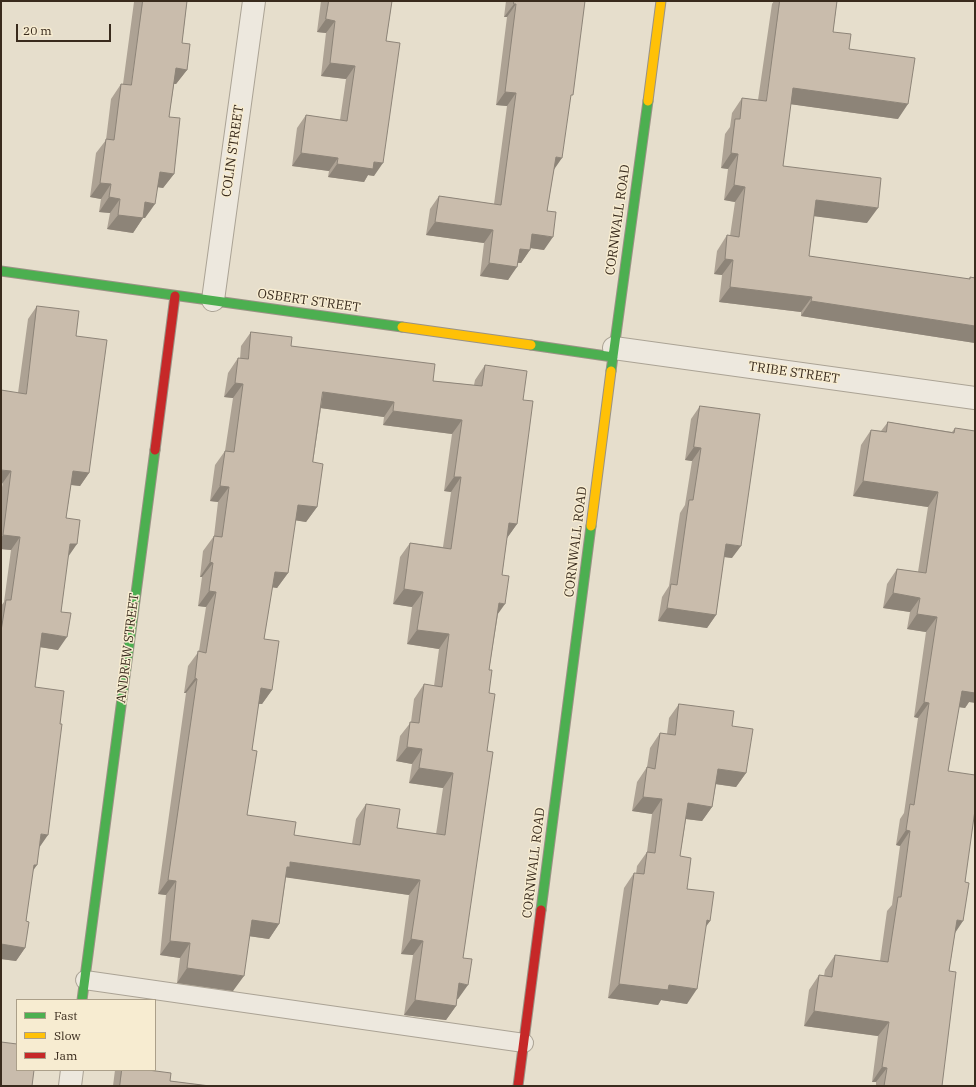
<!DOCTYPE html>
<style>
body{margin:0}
#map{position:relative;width:976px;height:1087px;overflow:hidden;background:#e6decc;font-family:"IBM Plex Serif",serif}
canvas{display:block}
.frame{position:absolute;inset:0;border:2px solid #392b1d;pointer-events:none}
.legend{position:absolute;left:16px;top:999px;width:140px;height:72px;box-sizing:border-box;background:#f7ecd1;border:1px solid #ab9f89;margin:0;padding:5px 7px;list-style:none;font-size:12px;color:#392b1d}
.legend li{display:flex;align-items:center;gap:8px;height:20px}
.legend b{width:20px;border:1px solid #ab9f89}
.scale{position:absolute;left:16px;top:24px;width:95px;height:18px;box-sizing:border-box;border:2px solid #392b1d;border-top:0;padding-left:5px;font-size:12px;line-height:14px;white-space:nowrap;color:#392b1d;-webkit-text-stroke:3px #f7ecd1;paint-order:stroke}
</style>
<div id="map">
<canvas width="976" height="1087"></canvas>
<div class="frame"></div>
<ul class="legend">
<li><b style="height:5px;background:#4caf50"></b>Fast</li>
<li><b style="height:5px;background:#ffc107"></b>Slow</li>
<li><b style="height:5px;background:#c62828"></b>Jam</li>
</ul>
<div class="scale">20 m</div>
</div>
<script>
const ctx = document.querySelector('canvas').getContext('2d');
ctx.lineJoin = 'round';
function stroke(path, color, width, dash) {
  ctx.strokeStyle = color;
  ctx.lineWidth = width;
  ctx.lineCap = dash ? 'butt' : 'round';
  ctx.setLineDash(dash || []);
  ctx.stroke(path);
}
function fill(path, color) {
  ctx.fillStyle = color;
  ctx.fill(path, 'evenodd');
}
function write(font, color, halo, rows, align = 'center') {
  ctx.font = font + ' "IBM Plex Serif",serif';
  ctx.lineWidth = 3;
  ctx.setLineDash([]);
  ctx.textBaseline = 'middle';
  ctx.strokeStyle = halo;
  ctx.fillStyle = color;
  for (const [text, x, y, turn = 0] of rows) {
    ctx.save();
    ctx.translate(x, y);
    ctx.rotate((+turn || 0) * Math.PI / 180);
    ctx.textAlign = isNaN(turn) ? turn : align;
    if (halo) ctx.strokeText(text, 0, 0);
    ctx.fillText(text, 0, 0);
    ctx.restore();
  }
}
const lane = new Path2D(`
 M85,980L524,1043`);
const street = new Path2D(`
 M213,300L254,1
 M614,348L975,398
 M70,1086L72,1070`);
const fast = new Path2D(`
 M1,271L402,327
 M531,345L613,357
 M611,371L648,101
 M541,910L591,526
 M82,1000L155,450`);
const slow = new Path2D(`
 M648,101L661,1
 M402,327L531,345
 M591,526L611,371`);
const jam = new Path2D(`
 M155,450L175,296
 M518,1086L541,910`);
const wall = new Path2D(`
 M124,1H187L182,43L187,70L176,84H174L169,117L174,174L163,188L158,187L145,218H143L133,233L107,229L110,213L99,212L101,199L90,197L96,153L106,140L111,99L121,84H123L134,2Z
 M321,1H392L386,41L374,176L368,175L364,182L328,177L329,171L292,166L297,128L306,115L340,120L346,79L321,76L326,33L317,32Z
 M506,1H585L570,99L554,169L547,211L544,250L531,248L521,263H518L508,280L480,276L484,243L426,235L430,209L439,196L494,204L507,106L496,105L507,17H504Z
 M774,1H837L833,32L849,49L898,119L790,104L783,166L867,223L814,216L809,256L969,279L970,277L973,278L975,275V343L801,316V312L719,302L722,275L714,274L717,251L727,235L730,236L735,202L724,200L728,169L721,168L725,134L730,127L732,113L742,98L758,100L772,4Z
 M37,306L76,336L89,473L80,486L71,485L66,518L68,556L61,612L58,650L40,647L35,687L39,847L33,870L26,921L25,948L16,961L1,959V606L4,602L11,550L1,549V493L18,393L28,319Z
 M251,332L291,346L433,381L474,385L475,380L485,365L523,400L517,524L507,538L502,575L498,614L489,670L487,751L458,999H457L456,1006L446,1020L404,1015L413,955L401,954L409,895L286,877L279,924L269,939L249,936L233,991L177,983L180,958L160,955L166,895L158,894L186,693H184L188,666L199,651L206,607L198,606L202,577H200L203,551L214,536L218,502L210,501L215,465L225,451L233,398L224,397L228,373L238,358L240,359L241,346ZM321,408L384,417L383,425L452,434L444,491L451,492L443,547L410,543L400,557L393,604L412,607L407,644L439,649L434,686L424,684L414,699L411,722L400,736L396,761L412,764L409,783L443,788L436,834L397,828L366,804L356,819L352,844L294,835L247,815L252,750L258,704H262L272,690L264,639L272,587L277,588L288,573L295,520L306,522L317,507L313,462Z
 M700,406L732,558L724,557L716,615L707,628L658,621L662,597L669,586L680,513L685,505L692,461L685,460L691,419Z
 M888,422L952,432L955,428L969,702L965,708L959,707L948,771L955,933L949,971L942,1086H876V1082H872L878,1036L804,1026L809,990L819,975L824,976L825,970L835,955L880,961L887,911L892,905L900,846L896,845L900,819L904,813L918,718L914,717L926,632L907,629L910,612L883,608L887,584L897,569L918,572L928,507L853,496L861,445L871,430L881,431Z
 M679,704L732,726L746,773L736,787L716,784L712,807L702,821L686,819L680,856L687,889L710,921L706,926L687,1004L661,1000L658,1005L608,998L624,888L634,873L636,874L637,866L647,852L652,814L632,811L637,782L647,767L650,748L660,733L667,734L669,718Z
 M115,1070H148L170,1081L210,1086H113Z`);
const shadedWall = new Path2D(`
 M124,1H135L134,2Z
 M514,4H516L507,17H504Z
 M326,19L335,21L326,33L317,32Z
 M330,63L355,66L346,79L321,76Z
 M176,68L187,70L176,84L166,83Z
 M793,88L908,104L898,119L782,103Z
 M505,92L516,93L507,106L496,105Z
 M301,153L338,158L329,171L292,166Z
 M731,153L738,154L728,169L721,168Z
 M556,157L562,158L553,171Z
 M374,162L383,163L374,176L368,175L364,182L328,177L337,164Z
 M160,172L174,174L163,188L150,186Z
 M100,183L111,184L101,199L90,197Z
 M734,185L745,187L735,202L724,200Z
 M109,197L120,199L110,213L99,212Z
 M816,200L878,208L867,223L805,215Z
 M145,202L155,204L145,218L135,217Z
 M118,215L143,218L133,233L107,229Z
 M435,222L493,230L484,243L426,235Z
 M532,234L553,237L544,250L523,247Z
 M520,249L530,250L521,263L511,262Z
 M725,259L733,260L722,275L714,274Z
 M489,263L517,267L508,280L480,276Z
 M730,287L812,297L801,312L719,302Z
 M811,301L975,326V343L801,316Z
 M235,383L243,384L233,398L224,397Z
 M323,392L394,402L384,417L313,407Z
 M393,411L462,420L452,434L383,425Z
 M694,447L701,448L692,461L685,460Z
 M1,470L11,471L2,484H1Z
 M73,471L89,473L80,486L64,484Z
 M454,477H461L451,492L444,491Z
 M863,481L938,492L928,507L853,496Z
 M220,486L229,487L218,502L210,501Z
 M298,505L317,507L306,522L287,519Z
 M509,523L517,524L507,538Z
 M3,535L20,537L11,550L1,549V538Z
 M70,544H77L68,557Z
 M726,544L741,546L732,558L717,556Z
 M210,562L213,563L202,577H200Z
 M275,572L288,573L277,588L264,586Z
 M404,589L423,592L412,607L393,604Z
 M209,591L216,592L206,607L198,606Z
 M893,593L920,598L910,612L883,608Z
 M499,603L505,604L495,618Z
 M667,608L716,615L707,628L658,621Z
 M917,614L937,617L926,632L907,629Z
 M417,630L449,634L439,649L407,644Z
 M42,633L67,637L58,650L33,646Z
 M195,678L197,679L186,693H184Z
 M261,688L272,690L262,704L250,703Z
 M975,688V703L969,702L965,708L952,706L962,691Z
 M924,702L929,703L918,718L914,717Z
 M407,747L422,749L412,764L396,761Z
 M419,768L453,773L443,788L409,783Z
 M718,769L746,773L736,787L708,783Z
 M643,797L662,799L652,814L632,811Z
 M688,803L712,807L702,821L678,818Z
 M906,830L910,831L900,846L896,845Z
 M41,834L48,835L39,848Z
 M290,862L420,880L409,895L283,877L277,881Z
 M34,865H37L28,878Z
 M168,880L176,881L166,895L158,894Z
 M252,920L279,924L269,939L241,935Z
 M707,920L710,921L700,935Z
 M957,920L963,921L953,936Z
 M411,939L423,941L413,955L401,954Z
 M170,941L190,943L180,958L160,955Z
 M1,944L25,948L16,961L1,959Z
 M187,968L244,976L233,991L177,983Z
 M459,983L468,985L458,999L449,998Z
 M619,984L669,985L697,989L687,1004L661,1000L658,1005L608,998Z
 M415,1000L456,1006L446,1020L404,1015Z
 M814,1011L889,1022L878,1036L804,1026Z
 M882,1067L887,1068L876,1082H872Z`);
const building = new Path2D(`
 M143,1H187L182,43L190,44L187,70L176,68L169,117L180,118L174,174L160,172L155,204L145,202L143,218L118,215L120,199L109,197L111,184L100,183L106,139L114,140L121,84L131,85Z
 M329,1H392L386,41L400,43L383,163L374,162L373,169L337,164L338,158L301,153L306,115L347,121L355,66L330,63L335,21L326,19Z
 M514,1H585L573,95H571L562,158L556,157L547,211L556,212L553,237L532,234L530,250L520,249L517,267L489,263L493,230L435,222L439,196L501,205L516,93L505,92L516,4H514Z
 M780,1H837L833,32L851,34L849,49L915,58L908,104L793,88L783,166L881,178L878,208L816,200L809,256L970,279V277L975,278V326L811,301L812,297L730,287L733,260L725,259L727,235L739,237L745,187L734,185L738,154L731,153L735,119H740L742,98L766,101Z
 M37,306L79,311L76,336L107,340L89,473L73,471L66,518L80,520L77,544H70L61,612L71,613L67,637L42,633L35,687L64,691L60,724H62L48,835L41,834L37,865H34L26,921L29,922L25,948L1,944V631L6,600H11L20,537L3,535L11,471L1,470V390L26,394Z
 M251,332L292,337L291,346L435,364L433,381L482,386L485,365L527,371L523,400L533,401L517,524L509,523L502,575L509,576L505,604L499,603L489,670H492L489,693L495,694L487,751L493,752L463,958L472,959L468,985L459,983L456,1006L415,1000L423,941L411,939L420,880L290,862V867H287L279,924L252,920L244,976L187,968L190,943L170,941L176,881L168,880L197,679L195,678L198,651L206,653L216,592L209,591L213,563L210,562L214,536L222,537L229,487L220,486L225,451L234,452L243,384L235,383L238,358L248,359ZM323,392L394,402L393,411L462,420L454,477H461L451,549L410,543L404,589L423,592L417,630L449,634L442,687L424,684L419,723L410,722L407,747L422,749L419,768L453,773L445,835L397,828L400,809L366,804L360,845L294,835L296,822L247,815L257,751L252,750L261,688L272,690L279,641L264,639L275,572L288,573L298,505L317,507L323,464L313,462Z
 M700,406L760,414L741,546L726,544L716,615L667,608L671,584L677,585L689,500H693L701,448L694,447Z
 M888,422L954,433L955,428L975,431V693L962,691L948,771L975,775V810L965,882L969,883L963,921L957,920L949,971L956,972L942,1086H884L887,1068L882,1067L889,1022L814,1011L819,975L832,977L835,955L888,962L898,897H901L910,831L906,830L910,804L914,805L929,703L924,702L937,617L917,614L920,598L893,593L897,569L926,573L938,492L863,481L871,430L886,432Z
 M679,704L734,711L732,726L753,729L746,773L718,769L712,807L688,803L680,856L691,858L687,889L714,892L710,921L707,920L697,989L669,985L668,990L619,984L634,873L644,874L647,852L655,853L662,799L643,797L647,767L655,769L660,733L675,735Z
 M1,1042L17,1044V1070H34L32,1086H1Z
 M122,1070H148L171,1073L170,1081L210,1086H120Z`);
const streetNames = [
 ["COLIN STREET",233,151,-82],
 ["CORNWALL ROAD",618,220,-82],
 ["OSBERT STREET",309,301,8],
 ["TRIBE STREET",794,373,8],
 ["CORNWALL ROAD",576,542,-83],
 ["ANDREW STREET",128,648,-83],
 ["CORNWALL ROAD",534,863,-83]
];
stroke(lane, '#aba395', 20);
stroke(street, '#aba395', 24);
stroke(fast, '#9a9285', 11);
stroke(slow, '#9a9285', 11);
stroke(jam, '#9a9285', 11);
stroke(lane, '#ede8de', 18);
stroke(street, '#ede8de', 22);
stroke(fast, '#4caf50', 9);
stroke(slow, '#ffc107', 9);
stroke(jam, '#c62828', 9);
fill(wall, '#ada294');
fill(shadedWall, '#8d8478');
fill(building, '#c9bcac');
stroke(building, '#8d8478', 1);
write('13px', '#392b1d', '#f7ecd1', streetNames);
</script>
